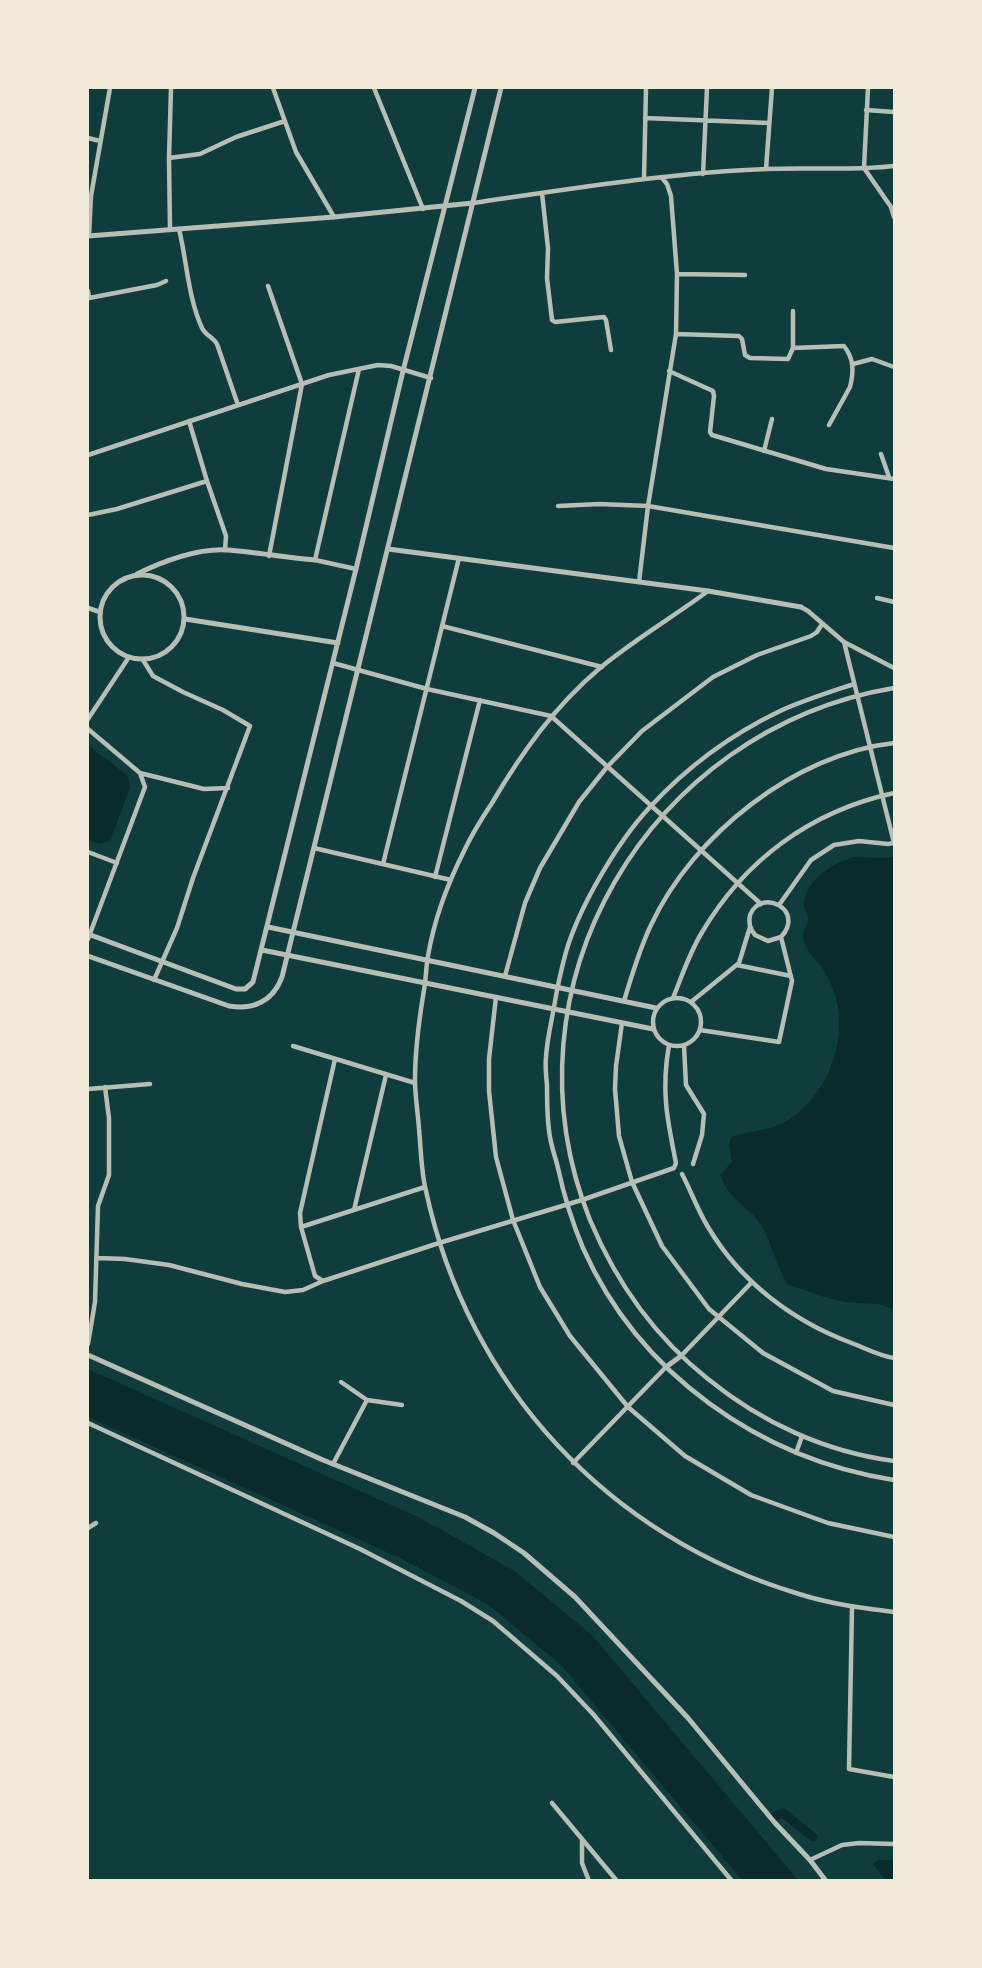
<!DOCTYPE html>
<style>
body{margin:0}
#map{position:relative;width:982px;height:1968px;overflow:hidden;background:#0f3d3e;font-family:Commissioner,sans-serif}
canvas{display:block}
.frame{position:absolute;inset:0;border:89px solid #f1e9da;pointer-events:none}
</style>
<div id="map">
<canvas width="982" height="1968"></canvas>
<div class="frame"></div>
</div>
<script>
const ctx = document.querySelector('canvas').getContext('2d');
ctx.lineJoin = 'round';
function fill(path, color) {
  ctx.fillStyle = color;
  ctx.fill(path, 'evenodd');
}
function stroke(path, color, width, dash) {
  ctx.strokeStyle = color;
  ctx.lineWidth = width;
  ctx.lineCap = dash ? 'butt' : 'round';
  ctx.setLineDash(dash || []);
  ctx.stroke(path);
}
const water = new Path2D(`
 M88,745L128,776L130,788L110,841L99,844L88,840Z
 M853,857L882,858L894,857V1309L878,1304L845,1302L824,1297L787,1284C777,1266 772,1245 762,1227C751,1206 730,1203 720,1175L732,1162L729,1144L731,1137C747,1131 768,1131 783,1123C825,1100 848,1044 836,998C833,988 828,977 823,969C816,959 808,954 804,942C800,928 810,926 808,917C807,911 803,909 804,902C808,878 832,864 853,857Z
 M88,1369L418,1517L513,1570L591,1634L798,1880H742L561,1665L489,1605L400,1558L88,1417Z
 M878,1860H894V1880H885L873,1864Z`);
const canal = new Path2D(`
 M773,1817L783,1813L813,1837`);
const minor = new Path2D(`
 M273,88L296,152L334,217
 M374,88L423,209
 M868,88L864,168L891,207L894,217
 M866,110L894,112
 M645,118L769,123
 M88,138L100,141
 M169,158L200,154L236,137L285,121
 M766,169L772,88
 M703,174L707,88
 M644,179L646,88
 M542,193L548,248L547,278L552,320L555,322L604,317L606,320L611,350
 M473,203C570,189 668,173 766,169C809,167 852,171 894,166
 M179,229C187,262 188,297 202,328C205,335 213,337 217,344L238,405
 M170,230L169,158L171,88
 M89,236L91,196L110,88
 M677,274L745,275
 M268,286L302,384L269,556
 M88,291L89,298L157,285L166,281
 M676,334L739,336L742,339L745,355L750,358L788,359L793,348L844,346C854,359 854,371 850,387L829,425
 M793,348V311
 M853,364L872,359L894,367
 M669,371L713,391L714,396L710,432L712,435L826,469L894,479
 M189,421L207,481L226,536L225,550
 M764,451L772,419
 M881,454L889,477
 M88,455L329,375L378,365L391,366L431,378
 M558,506L599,504L648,506L894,548
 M88,515L117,509L207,481
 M356,569L315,560L359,369
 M639,582L648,506L676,334L677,274L671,196L667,184L662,178
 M708,591C673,617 634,640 600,668C555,706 522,752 492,803C482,818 472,834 464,851C448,883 434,920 428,956C426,967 426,979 424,990C419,1020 415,1050 415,1080C415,1096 418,1113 419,1129C421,1149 421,1171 426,1191C468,1386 608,1537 799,1594C830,1604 862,1608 894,1612
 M877,598L894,602
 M801,607L808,611L844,642L894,668
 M442,626L602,667
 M143,660L153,676L183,692L223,710L250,726L193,878L177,928L154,980
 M333,663L427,689L551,716L761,904
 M854,684C830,692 804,700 780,711C732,734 686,768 650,807C618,841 579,907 566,952C561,970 557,989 554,1007C551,1024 547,1040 546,1057C545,1066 546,1076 547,1085C547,1100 547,1115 549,1130C550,1143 555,1156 558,1168C564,1196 572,1222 583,1248C639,1374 760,1459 894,1480
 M894,688C649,729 496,986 590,1220C616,1282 655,1337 708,1379C762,1423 826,1452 894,1461
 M88,719L129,657
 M88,729L140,773L204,789L228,788
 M314,848L451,880
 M88,852L117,863
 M383,864L459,558
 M435,877L480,700
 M779,905L811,860L834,845L859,841L888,844L894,843L844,642
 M88,939L145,787L140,773
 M737,965L791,976
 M505,976L525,903L540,868L579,802L607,767L642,731L713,677L757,655L811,636L817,632L822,624
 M496,997L489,1059V1091L496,1157L513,1220L540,1287L570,1336L628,1407L685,1456L751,1495L828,1523L894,1537
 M653 1022a24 24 0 1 1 48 0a24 24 0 1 1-48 0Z
 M673,998C682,976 689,954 701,934C744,860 811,811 894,793
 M624,1001C632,975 639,950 651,925C693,835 795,754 894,743
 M691,1002L739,963L750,927
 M622,1023L616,1066L615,1089L619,1136L632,1182L662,1246L709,1309L763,1353L833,1391L894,1405
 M700,1030L779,1042L792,981L781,937C806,910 761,887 750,915C748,923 750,929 755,935L768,941L781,937
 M293,1046L415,1083
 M684,1046L686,1085L704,1114L702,1135L693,1164
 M335,1059L300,1213L301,1227L315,1276L323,1281L439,1243L582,1200L674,1168L676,1163C667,1119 661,1090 669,1045
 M88,1089L150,1084
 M682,1174C691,1191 698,1211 708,1227C740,1281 791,1320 849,1342C863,1347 879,1356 894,1358
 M354,1210L386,1075
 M301,1227L425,1187
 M97,1258L125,1259L169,1265L242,1284L285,1292L303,1290L323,1281
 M88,1344L95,1302L98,1206L109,1175V1118L105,1087
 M681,1356L752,1282
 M341,1382L367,1400L402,1405
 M88,1423L360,1549L461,1601L493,1621L557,1676L593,1714L732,1881
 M796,1453L802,1436
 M573,1463L666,1367
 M333,1464L367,1400
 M88,1528L96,1523
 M852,1607L849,1769L894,1777
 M552,1803L617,1881
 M582,1841V1863L589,1881
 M810,1860L842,1845L859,1843L894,1844`);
const tertiary = new Path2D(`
 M88,236L334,217L473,203
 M388,549L708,591L801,607
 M137,574C163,561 199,548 227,550C257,552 286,558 315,560
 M100 617a42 42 0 1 1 84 0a42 42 0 1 1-84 0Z
 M88,608L100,612
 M185,619L338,643
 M268,927L656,1008
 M88,934L236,989H245L253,982L356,569L403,371L475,88
 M262,950L653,1029
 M88,956L229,1006C254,1010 273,1001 282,977L501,88
 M88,1355L323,1460L465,1517L494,1533L524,1553L575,1597L688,1718L775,1823L810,1860L826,1881
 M666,1367L681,1356`);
fill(water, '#0a2a2b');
stroke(canal, '#0a2a2b', 9);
stroke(minor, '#b8beb3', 4.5);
stroke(tertiary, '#b8beb3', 5);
</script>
